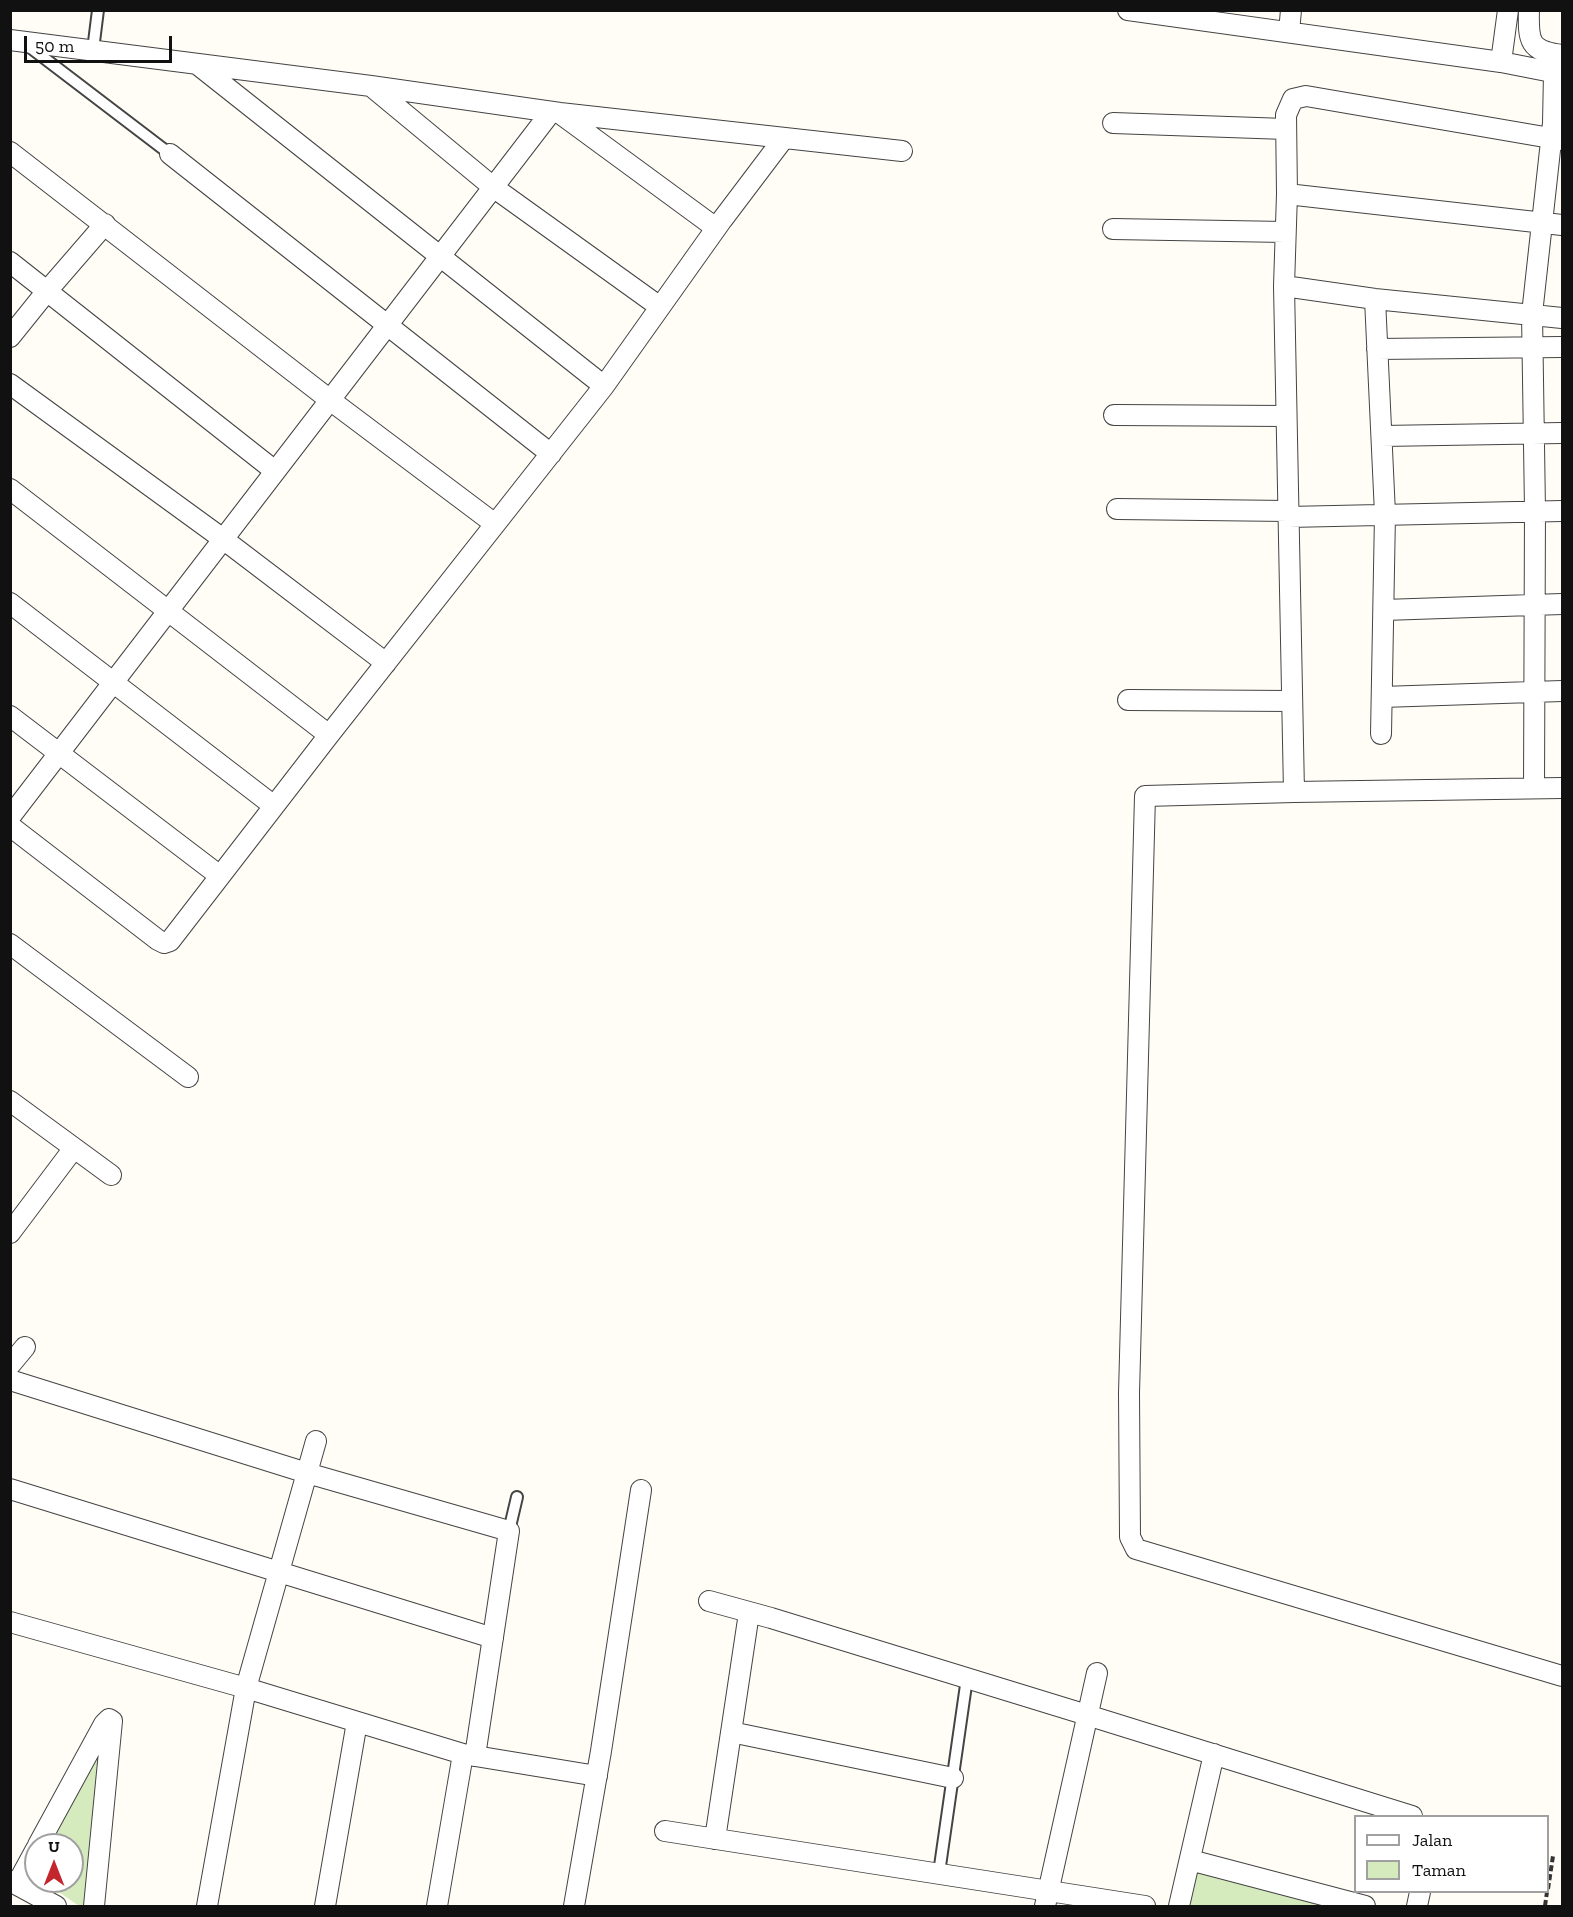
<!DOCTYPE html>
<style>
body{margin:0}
#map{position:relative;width:1573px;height:1917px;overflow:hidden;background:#fffdf5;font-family:"Zilla Slab",serif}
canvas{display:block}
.frame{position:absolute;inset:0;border:12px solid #111;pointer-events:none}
.legend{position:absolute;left:1354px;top:1815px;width:195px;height:78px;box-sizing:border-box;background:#fff;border:2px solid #a0a0a0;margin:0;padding:8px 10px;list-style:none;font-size:18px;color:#111}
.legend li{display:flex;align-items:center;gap:12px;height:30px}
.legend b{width:30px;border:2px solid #a0a0a0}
.north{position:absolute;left:24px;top:1833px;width:60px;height:60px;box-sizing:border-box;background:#fff;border:2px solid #a0a0a0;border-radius:50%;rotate:0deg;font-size:16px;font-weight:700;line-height:24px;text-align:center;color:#111}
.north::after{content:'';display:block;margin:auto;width:21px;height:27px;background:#c4262e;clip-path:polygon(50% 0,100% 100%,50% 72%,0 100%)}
.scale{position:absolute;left:24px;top:36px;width:148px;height:27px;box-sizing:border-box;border:3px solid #111;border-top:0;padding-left:8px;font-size:18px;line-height:21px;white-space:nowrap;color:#111;-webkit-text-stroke:4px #fff;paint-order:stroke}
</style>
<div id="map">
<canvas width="1573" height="1917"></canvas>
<div class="frame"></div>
<ul class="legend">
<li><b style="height:8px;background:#fff"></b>Jalan</li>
<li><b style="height:16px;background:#d5ebbd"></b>Taman</li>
</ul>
<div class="north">U</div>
<div class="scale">50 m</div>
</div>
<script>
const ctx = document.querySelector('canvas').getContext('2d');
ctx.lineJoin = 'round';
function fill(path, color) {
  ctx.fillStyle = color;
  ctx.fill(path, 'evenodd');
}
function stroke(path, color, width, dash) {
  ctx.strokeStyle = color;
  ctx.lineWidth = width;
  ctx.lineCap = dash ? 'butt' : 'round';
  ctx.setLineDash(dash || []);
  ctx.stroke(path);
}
const green = new Path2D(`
 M103,1744L85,1906H79L43,1881H72V1845H50Z
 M1194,1871L1325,1906L1187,1905Z`);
const path = new Path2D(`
 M1548,1889L1553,1856
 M1545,1906L1547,1892`);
const lane = new Path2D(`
 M27,45L170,154
 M93,50L98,10
 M509,1531L517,1497
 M939,1873L967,1678`);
const street = new Path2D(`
 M1128,10L1501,62L1562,74
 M1529,10C1528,41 1529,51 1562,55
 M1289,32L1291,10
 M10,40L371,86L560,113L902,151
 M1501,62L1508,10
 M197,64L604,386
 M371,86L493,187L660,307
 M562,115L716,228
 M1113,123L1286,129
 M1562,140L1306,96L1293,99L1286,115L1287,194L1284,286L1294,792L1562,788
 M10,152L330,400L495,524
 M170,154L551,454
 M1287,194L1562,225
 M1113,229L1285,232
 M10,262L275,471
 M1284,286L1375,299L1562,318
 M1375,299L1385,514L1381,734
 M10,337L47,291L105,224
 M1377,349L1562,347
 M10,384L223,539L386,663
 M1114,415L1286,416
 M1382,436L1562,433
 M10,489L329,735
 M1117,509L1288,511
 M1288,517L1562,511
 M10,603L274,806
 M1384,610L1562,604
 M1382,697L1562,691
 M1128,700L1291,701
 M10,716L220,876
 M1534,788L1535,510L1532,314L1553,123L1554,73
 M1294,792L1145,796L1129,1393L1130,1537L1136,1549L1562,1676
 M10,817L551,112
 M10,826L158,940L164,943L170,941L329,735L604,386L722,220L784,138
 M10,944L188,1077
 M10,1101L111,1175
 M10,1233L74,1148
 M10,1365L25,1347
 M10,1380L307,1473L509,1531L475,1756
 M10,1489L493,1638
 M709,1601L771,1618L1087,1715L1412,1816
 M10,1622L246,1688L463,1754L597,1776
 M731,1732L953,1778
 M665,1831L1145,1906
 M715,1839L749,1613
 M38,1845L104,1724L109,1719L112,1721L94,1906
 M1190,1860L1365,1906
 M10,1881L56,1906
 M17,1884L36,1849
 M207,1906L246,1688L316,1441
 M325,1906L357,1722
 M437,1906L463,1754
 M574,1906L601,1751L641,1490
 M1045,1906L1097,1673
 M1179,1906L1214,1754
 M1417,1906L1420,1892`);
fill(green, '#d5ebbd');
stroke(lane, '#444', 14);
stroke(street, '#444', 22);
stroke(path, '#333', 4, [6, 3]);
stroke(lane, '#fff', 10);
stroke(street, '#fff', 20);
</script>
